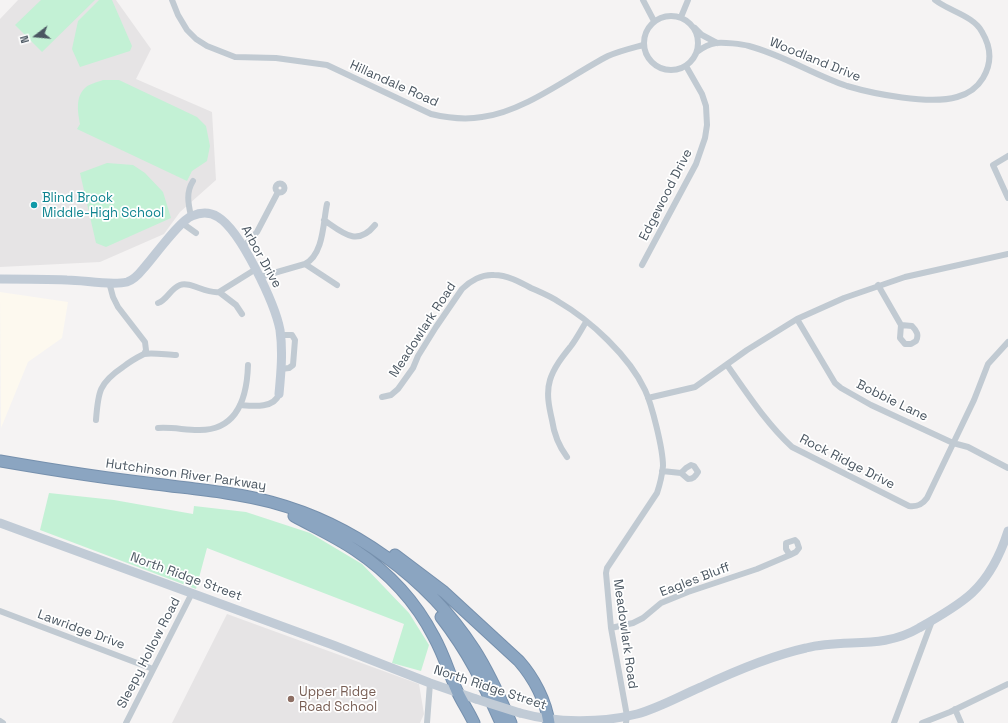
<!DOCTYPE html>
<style>
body{margin:0}
#map{position:relative;width:1008px;height:723px;overflow:hidden;background:#f5f3f3;font-family:"Space Grotesk",sans-serif}
canvas{display:block}
.north{position:absolute;left:16px;top:16px;width:40px;height:40px;-webkit-text-stroke:3px #fff;paint-order:stroke;rotate:254deg;font-size:11px;font-weight:700;line-height:16px;text-align:center;color:#4a5661}
.north::after{content:'';display:block;margin:auto;width:14px;height:18px;background:#4a5661;clip-path:polygon(50% 0,100% 100%,50% 72%,0 100%)}
</style>
<div id="map">
<canvas width="1008" height="723"></canvas>
<div class="north">N</div>
</div>
<script>
const ctx = document.querySelector('canvas').getContext('2d');
ctx.lineJoin = 'round';
function fill(path, color) {
  ctx.fillStyle = color;
  ctx.fill(path, 'evenodd');
}
function stroke(path, color, width, dash) {
  ctx.strokeStyle = color;
  ctx.lineWidth = width;
  ctx.lineCap = dash ? 'butt' : 'round';
  ctx.setLineDash(dash || []);
  ctx.stroke(path);
}
function write(font, color, halo, rows, align = 'center') {
  ctx.font = font + ' "Space Grotesk",sans-serif';
  ctx.lineWidth = 3.5;
  ctx.setLineDash([]);
  ctx.textBaseline = 'middle';
  ctx.strokeStyle = halo;
  ctx.fillStyle = color;
  for (const [text, x, y, turn = 0] of rows) {
    ctx.save();
    ctx.translate(x, y);
    ctx.rotate((+turn || 0) * Math.PI / 180);
    ctx.textAlign = isNaN(turn) ? turn : align;
    if (halo) ctx.strokeText(text, 0, 0);
    ctx.fillText(text, 0, 0);
    ctx.restore();
  }
}
const commercial = new Path2D(`
 M0,292L68,302L62,338L28,362L1,428Z`);
const education = new Path2D(`
 M18,0H116L151,49L136,79L212,112L216,180L180,212L164,234L100,262L0,267V19Z
 M227,614L419,684L424,714L420,723H172Z`);
const green = new Path2D(`
 M41,0H95L42,52L15,25Z
 M99,0H112L132,46L130,51L80,67L72,49L78,21Z
 M103,80H119L197,117L206,126L210,146L207,161L192,171L187,181L77,129L80,124C78,113 75,97 85,88C89,84 98,82 103,80Z
 M107,163L133,165L145,173L163,192L171,218L106,247L96,243L80,173Z
 M49,493L114,500L193,514L194,506L246,512L310,533L362,564L409,613L429,645L421,671L392,663L404,624L207,548L196,589L40,530Z`);
const street = new Path2D(`
 M172,0L178,15L187,30L196,39L207,46L235,57L276,58L327,65L431,114C448,118 465,120 482,117C524,112 571,75 608,56C619,51 632,48 643,45
 M643,0L654,21
 M644 43a27 27 0 1 1 54 0a27 27 0 1 1-54 0Z
 M681,17L688,0
 M695,28L702,35L717,43
 M697,52C702,48 709,44 716,43C723,42 742,44 749,46C783,55 814,75 847,86C874,94 930,105 957,97C968,94 977,88 983,78C992,63 991,47 982,32C974,16 949,11 935,0
 M1008,156L993,165L1008,198
 M275.5 188a4.5 4.5 0 1 1 9 0a4.5 4.5 0 1 1-9 0Z
 M191,216C188,203 186,192 193,181
 M324,220C343,233 357,247 375,225
 M182,223L196,233
 M243,247L257,232L278,192
 M305,264L337,285
 M642,265L696,164L705,138L707,125L706,106L702,94L686,66
 M260,277L305,264C324,254 323,222 327,204
 M109,282L113,297L118,307L145,342L146,350L144,354
 M878,285L901,325L900,338L905,344H911L916,341C919,335 917,331 912,326L901,325
 M219,292L256,269
 M158,303C167,300 170,289 180,285C190,281 206,294 219,292L236,305L242,314
 M797,319L835,383L841,388L871,405L953,443L968,447L1008,468
 M281,335H292L295,340L293,365L289,368L281,369
 M727,365C747,393 766,423 792,447L909,506C917,507 922,505 927,498L974,400L988,364L1008,342
 M382,397L391,395L398,389L413,368L418,356L436,327L462,289C470,281 482,274 494,275C507,275 520,282 531,288C540,292 550,296 559,302C590,320 629,356 645,390C652,405 663,449 663,466C662,476 660,484 657,493L607,568L606,573L611,628L627,716L626,723
 M648,398L695,387L747,350L797,319L844,298L905,277L1008,254
 M240,405C252,406 274,409 279,394
 M96,420C98,392 99,383 123,367C128,363 138,357 144,354C152,352 168,355 176,355
 M158,428C172,427 185,430 198,430C237,431 247,398 248,365
 M567,457C558,445 554,434 552,420C549,407 546,393 550,380C554,367 563,356 571,346C577,338 581,330 586,322
 M691,465L694,466L698,472C695,477 693,479 688,479L681,473L686,468Z
 M662,471L681,473
 M795,540L797,542L799,548L796,552L790,555L786,549V543Z
 M0,611L153,669
 M611,628L633,623L643,618L661,603L688,592L757,569L790,555
 M955,709L961,723
 M0,721L3,723
 M126,723L192,593
 M427,723L430,683
 M894,723L932,621
 M922,723L950,712L1008,684`);
const secondary = new Path2D(`
 M0,279C22,279 45,279 67,280C84,280 111,286 127,282C134,280 139,274 143,269C154,257 180,220 192,216C201,212 210,212 218,217C241,231 275,304 280,330C283,351 281,373 279,394
 M0,523L333,645L430,683L476,699
 M520,713C556,723 601,723 637,714C659,708 680,696 701,687C735,671 770,656 806,648C845,638 882,650 919,628C935,619 958,606 972,593C989,577 1001,553 1008,531`);
const highway = new Path2D(`
 M0,461C52,470 103,478 155,484C194,489 233,492 271,502C353,524 427,577 474,649C489,672 500,697 511,723
 M294,516C314,527 336,537 355,550C388,572 416,602 434,637C444,655 449,673 457,691C462,702 469,712 474,723
 M395,555L444,592L519,661C534,678 546,701 549,723
 M441,617C468,652 483,682 501,723`);
const secondaryBridge = new Path2D(`
 M476,699L520,713`);
const markers = [
 [34,205,4,"#0f9aa8"],
 [291,699,4,"#8d6e63"]
];
const streetNames = [
 ["Woodland Drive",815,60,22],
 ["Hillandale Road",394,84,24],
 ["Edgewood Drive",666,195,-63],
 ["Arbor Drive",261,257,61],
 ["Meadowlark Road",423,330,-57],
 ["Bobbie Lane",892,401,26],
 ["Rock Ridge Drive",847,462,27],
 ["Hutchinson River Parkway",186,475,8],
 ["North Ridge Street",186,577,20],
 ["Eagles Bluff",695,580,-21],
 ["Lawridge Drive",81,630,20],
 ["Meadowlark Road",625,634,82],
 ["Sleepy Hollow Road",149,653,-63],
 ["North Ridge Street",490,688,18]
];
const cultureNames = [
 ["Blind Brook",42,198],
 ["Middle-High School",42,213]
];
const educationNames = [
 ["Upper Ridge",299,692],
 ["Road School",299,707]
];
fill(commercial, '#fdf9ef');
fill(education, '#e6e4e5');
fill(green, '#c3f1d5');
stroke(highway, '#7690ad', 13);
stroke(street, '#c1cad2', 6);
stroke(secondary, '#c1cbd6', 9);
stroke(highway, '#8ba5c1', 11);
stroke(secondaryBridge, '#c1cbd6', 9);
for (const [x, y, r, color] of markers) {
  const dot = new Path2D();
  dot.arc(x, y, r, 0, 2 * Math.PI);
  ctx.fillStyle = color;
  ctx.fill(dot);
  stroke(dot, '#fff', 1.5);
}
write('13px', '#4a5661', '#fff', streetNames);
write('13px', '#0d838f', '#fff', cultureNames, 'left');
write('13px', '#785e54', '#fff', educationNames, 'left');
</script>
